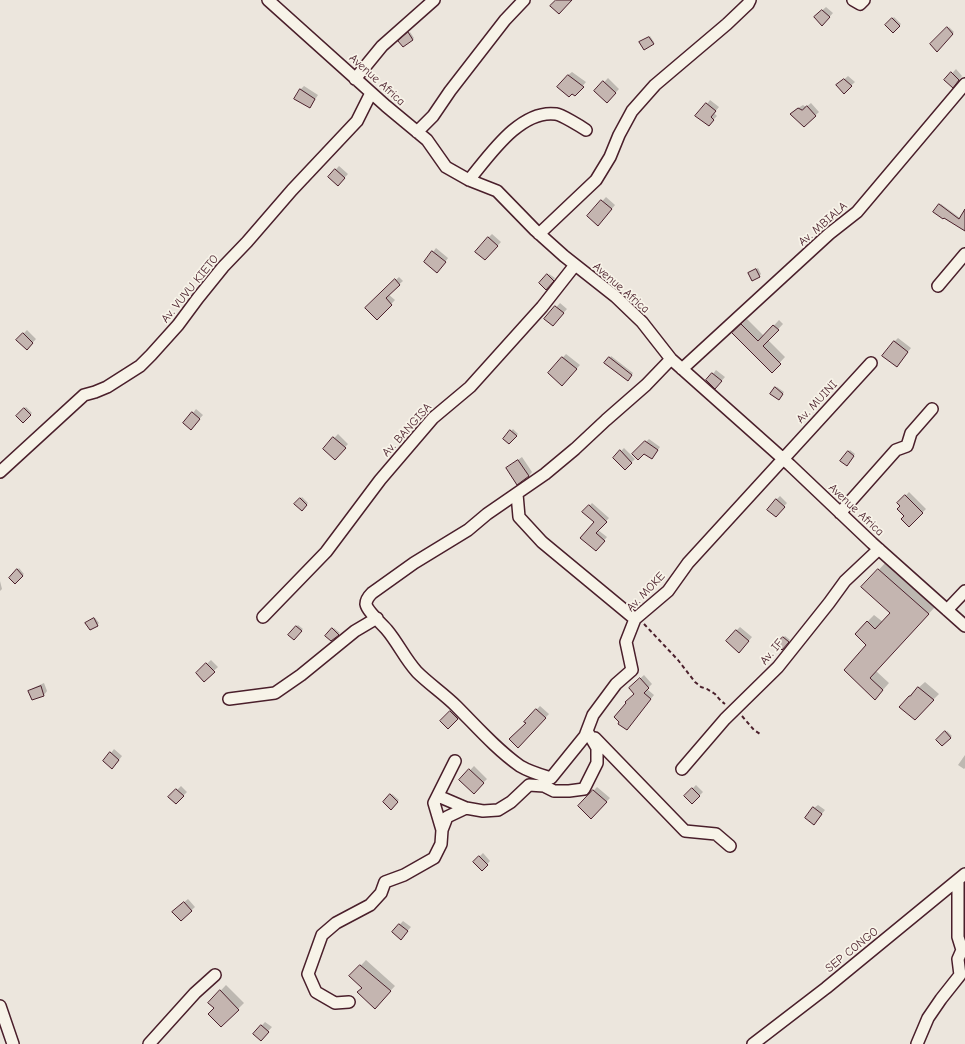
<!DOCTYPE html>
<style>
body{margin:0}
canvas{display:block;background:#ece6dd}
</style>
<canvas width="965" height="1044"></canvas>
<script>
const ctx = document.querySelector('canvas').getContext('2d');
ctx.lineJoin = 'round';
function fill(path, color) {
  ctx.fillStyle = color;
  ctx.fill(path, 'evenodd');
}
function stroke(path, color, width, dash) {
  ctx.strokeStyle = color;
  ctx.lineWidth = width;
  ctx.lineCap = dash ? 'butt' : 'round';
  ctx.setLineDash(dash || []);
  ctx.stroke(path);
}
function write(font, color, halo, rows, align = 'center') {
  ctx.font = font + ' "Comic Neue",sans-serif';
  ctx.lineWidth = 3.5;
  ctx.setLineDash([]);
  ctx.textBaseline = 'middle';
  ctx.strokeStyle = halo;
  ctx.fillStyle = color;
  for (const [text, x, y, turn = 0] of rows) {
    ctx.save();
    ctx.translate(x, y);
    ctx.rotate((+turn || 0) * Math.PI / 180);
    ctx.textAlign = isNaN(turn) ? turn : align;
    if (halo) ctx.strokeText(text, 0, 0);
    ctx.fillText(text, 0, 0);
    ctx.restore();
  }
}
const shadow = new Path2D(`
 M826,7L833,13L822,25L815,17Z
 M894,17L901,24L893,32L886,25Z
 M949,27L954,32L937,50L932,44Z
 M410,32L414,38L412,40L400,41Z
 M650,36L654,42L653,44L642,41Z
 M956,69L962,76L956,83L946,80Z
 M572,72L586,82L575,95L568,75Z
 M848,76L855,82L844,92L838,85Z
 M608,78L619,89L607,102L596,91Z
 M304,86L318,95L310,107L300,90Z
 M710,100L719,107L714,113L717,116L708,125L707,104Z
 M811,103L819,112L804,126L795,110L803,105L806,107Z
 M339,166L348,174L338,185L329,177Z
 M606,197L615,205L602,221L589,216Z
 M941,204L960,218H965V229L940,205Z
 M492,234L501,242L489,255L488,238Z
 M436,248L448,258L441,268L433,252Z
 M758,268L761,274L759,276L749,273Z
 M549,274L555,278L546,288L540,283Z
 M399,277L403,281L388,294L395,300L377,319L366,308Z
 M560,303L567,309L556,321L546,319Z
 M747,319L764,336L779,320L783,324L768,340L785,357L772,371L733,333Z
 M27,330L36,339L27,349L17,340Z
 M898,338L911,348L897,366L894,342Z
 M566,354L580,365L566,381L549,373Z
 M611,356L633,373L630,378L610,358Z
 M716,370L725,377L717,386L713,374Z
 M777,387L784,392L780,398L775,388Z
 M26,407L32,413L23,422L17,416Z
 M196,409L203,415L194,425L193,413Z
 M513,429L518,434L509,443L504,439Z
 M338,434L348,444L338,455L324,449Z
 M649,439L660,447L655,454L644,452L633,454Z
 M624,448L635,459L625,469L614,458Z
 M850,450L855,454L848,463L841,461Z
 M522,457L532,472L529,476L507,468Z
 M909,492L926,509L909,526L902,506L899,503Z
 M780,496L787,503L779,512L776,500Z
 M302,497L308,503L302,510L296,504Z
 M592,503L609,518L598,530L607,537L596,550L595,522L584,512Z
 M886,562L935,607L876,671L889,683L882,691L846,670L868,645L867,622L874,615L883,622L891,613L863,587Z
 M19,568L24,574L15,582L11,578Z
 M0,581L2,589L0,591Z
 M95,618L99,623L97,625L86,623Z
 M298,625L303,629L294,639L289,635Z
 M740,627L752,637L743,648L736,631Z
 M334,628L340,633L331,640L327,635Z
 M785,636L790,640L782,649L777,644Z
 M211,660L218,667L204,680L197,673Z
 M644,675L652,684L647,689L654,695L630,725L635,693L630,688Z
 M925,682L939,694L915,718L909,696Z
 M44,683L47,691L44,695L32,699L29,691L33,688Z
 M540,706L549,714L518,746L527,723L525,722Z
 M455,708L461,715L448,727L442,721Z
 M947,731L952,736L942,745L938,740Z
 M114,749L122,756L116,764L111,753Z
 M965,755V768L964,769L958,765Z
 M474,766L487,779L474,792L461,780Z
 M696,785L703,792L692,803L685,796Z
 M181,786L187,792L176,803L170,797Z
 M597,787L610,798L591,818L579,806Z
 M392,794L399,800L391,808L384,802Z
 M818,805L825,810L817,820L814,808Z
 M483,853L490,861L482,870L474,862Z
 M188,899L195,907L181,920L177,908Z
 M403,921L411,927L404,935L393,932Z
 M366,960L395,986L375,1007L363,988L351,976Z
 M226,985L244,1003L221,1026L215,1008L209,1003Z
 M265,1022L272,1027L261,1039L254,1034Z`);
const building = new Path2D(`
 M556,0H572L559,14L550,6Z
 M822,10L830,17L822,26L814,17Z
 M892,18L900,26L893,33L885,25Z
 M947,27L953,34L937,52L930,44Z
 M408,32L413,40L403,47L398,41Z
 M649,37L654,44L644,50L639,42Z
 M951,72L959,80L953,88L944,80Z
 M568,75L584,87L575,96L572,94L569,97L557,87Z
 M844,79L852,86L844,94L836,85Z
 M603,81L616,93L607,103L594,91Z
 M300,89L315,99L310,108L294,99Z
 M706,103L716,111L711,117L714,120L709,126L695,116Z
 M807,106L816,116L804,127L790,114L798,108L802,110Z
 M335,169L345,178L338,186L328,177Z
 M601,200L612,209L598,226L587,216Z
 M939,204L959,219L965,209V231L944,218L943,219L933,212Z
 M488,237L498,246L485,260L475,252Z
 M432,251L446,262L437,273L424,262Z
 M756,269L760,277L752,281L748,273Z
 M547,274L554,281L546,290L539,283Z
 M395,279L400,285L386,298L392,305L377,320L365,308Z
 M555,306L564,313L553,326L544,319Z
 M741,324L758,341L773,325L779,330L763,346L781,364L772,373L732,333Z
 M23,333L33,343L27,350L16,340Z
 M894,341L908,352L897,367L882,356Z
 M562,357L577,369L562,386L548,373Z
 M609,357L632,375L628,381L604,363Z
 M712,373L722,381L715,389L706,380Z
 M775,387L783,394L779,400L770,394Z
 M24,408L31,415L23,423L16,416Z
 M192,412L200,419L191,430L183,423Z
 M510,430L517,436L509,444L503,439Z
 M333,437L346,448L335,460L323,449Z
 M645,441L658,450L652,459L644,454L638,460L632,454Z
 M620,450L632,463L625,470L613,458Z
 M848,451L854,456L847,466L840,461Z
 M518,460L529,476L517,485L506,468Z
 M905,495L923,513L909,527L901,519L904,516L897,509L900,506L897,503Z
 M300,498L307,505L302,511L294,504Z
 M776,499L785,507L776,517L767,510Z
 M589,505L607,522L596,533L605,541L596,551L580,538L594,522L582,512Z
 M17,569L23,576L15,584L9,578Z
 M878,569L929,614L870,678L883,690L875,700L844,670L866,645L855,634L867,621L875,629L890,613L861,587Z
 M94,618L98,626L90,630L85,623Z
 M296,626L302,631L294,640L288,635Z
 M332,628L339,635L331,641L325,636Z
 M736,630L749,641L739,653L726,641Z
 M783,637L789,642L782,650L776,644Z
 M206,663L215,672L204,682L196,673Z
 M640,678L649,688L644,693L651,699L627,730L618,724L619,722L614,717L626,703L625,702L634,694L629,688Z
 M41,686L44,696L32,700L28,691Z
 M918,687L934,700L915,720L899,707L909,696H910Z
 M536,709L546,718L518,748L509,739L526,723L524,722Z
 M450,711L458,719L448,729L440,721Z
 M945,731L951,738L942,746L936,740Z
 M110,752L119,760L112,769L103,761Z
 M469,769L484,783L474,794L459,780Z
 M692,788L700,796L692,804L684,796Z
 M176,789L184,796L176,804L168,797Z
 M593,790L607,802L591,819L578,806Z
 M390,794L398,802L391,810L383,802Z
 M813,807L822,814L814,825L805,818Z
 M479,856L488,865L482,871L473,862Z
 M184,902L192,911L181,921L172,912Z
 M399,924L408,931L401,940L392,932Z
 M360,965L391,991L375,1009L357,992L362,988L349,976Z
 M220,990L239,1010L221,1027L208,1014L214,1008L208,1003Z
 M261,1025L269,1032L261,1041L253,1034Z`);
const path = new Path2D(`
 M644,624L678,660L695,682L701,687L707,689L715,694L721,701L725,704
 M742,716L754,730L760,734`);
const minor = new Path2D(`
 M268,0L386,106L427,140L446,167L469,180L497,191L535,230L564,256L616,297L642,322L671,359L790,465L872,543L965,626
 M853,0L860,4L864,0
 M355,79L382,46L434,0
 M417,132L433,116L450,91L505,20L524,0
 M469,180C489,156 520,109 556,114C562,115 580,126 586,130
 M539,234L596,180L610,157L619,135L632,111L655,85L727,24L748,4L750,0
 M938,286L965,254
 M671,359L646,385L606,420L575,449L545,474L487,514L468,530L414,563L372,593C369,596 366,600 366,604C367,611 382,624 387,630C398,643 405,659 417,672C429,684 444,694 456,706C477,727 496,749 520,766C530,772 541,775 551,778L585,736L593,715L616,684L632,670L626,642L635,619L668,591L688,563L871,363
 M682,369L829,234L857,212L965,84
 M0,472L84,395L95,392L107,387L140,366L151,355L178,325L198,298L223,267L247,242L292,190L357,121L371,93
 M517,494L519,517L542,542L635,619
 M840,513L896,450L907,446L911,433L932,409
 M947,610L965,591
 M263,617L326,552L380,480L433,418L470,387L542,307L575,265
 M229,699L275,693L301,675L355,631L377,618
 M595,738L685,831L716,834L730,846
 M682,769L725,719L778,667L829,603L845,581L879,549
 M438,796L466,808
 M442,830L434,803L455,761
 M349,1002L335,1003L316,992L308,974L322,935L336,923L370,905L381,893L385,882L404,875L434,858L441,844L442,830L447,817L466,808L483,811L498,810L511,802L529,785L544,786L554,791H569L584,789L597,763V748L587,731
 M0,1006L13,1044
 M149,1044L195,993L215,975
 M753,1044L826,988L965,874
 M917,1044L928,1018L941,999L960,975L958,959L962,950L958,937V880`);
const streetNames = [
 ["Avenue Africa",377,80,42],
 ["Av. MBIALA",823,224,-41],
 ["Avenue Africa",621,288,41],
 ["Av. VUVU KIETO",190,289,-51],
 ["Av. MUINI",817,402,-47],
 ["Av. BANGISA",407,430,-48],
 ["Avenue Africa",856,510,43],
 ["Av. MOKE",646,592,-46],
 ["Av. IF",772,652,-50],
 ["SEP CONGO",852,950,-39]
];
fill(shadow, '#0003');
fill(building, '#c4b5b0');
stroke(building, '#4a1f2b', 1);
stroke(minor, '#4a1f2b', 14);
stroke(path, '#4a1f2b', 2, [4, 3]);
stroke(minor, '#f7f3e8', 11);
write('12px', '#4a1f2b', '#f7f3e8', streetNames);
</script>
